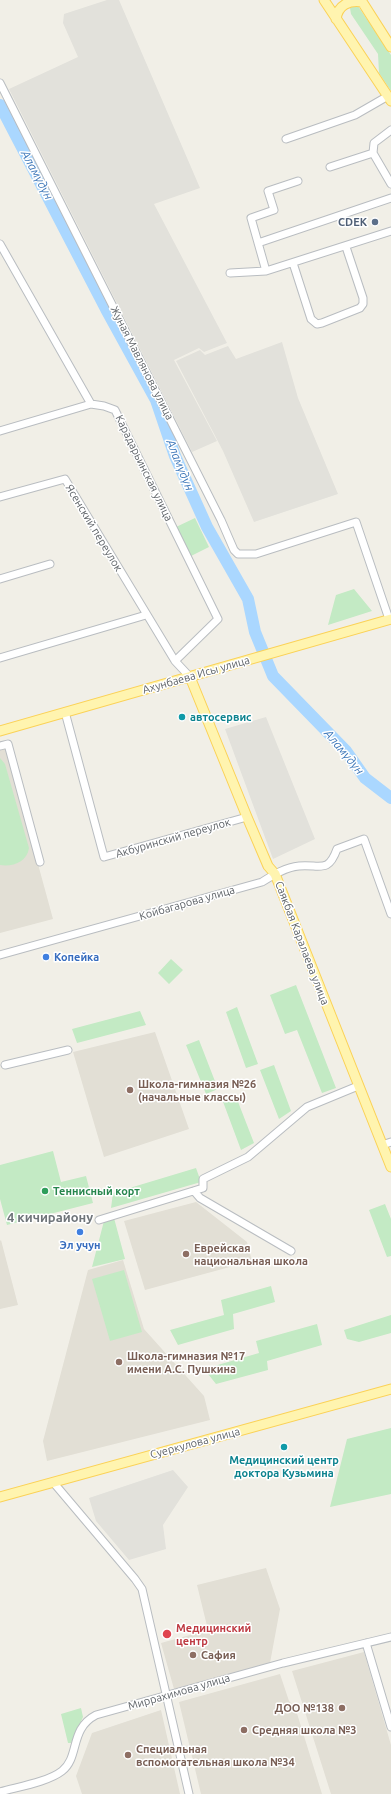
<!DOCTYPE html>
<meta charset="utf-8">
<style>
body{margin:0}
canvas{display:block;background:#f1efe7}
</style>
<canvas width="391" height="1794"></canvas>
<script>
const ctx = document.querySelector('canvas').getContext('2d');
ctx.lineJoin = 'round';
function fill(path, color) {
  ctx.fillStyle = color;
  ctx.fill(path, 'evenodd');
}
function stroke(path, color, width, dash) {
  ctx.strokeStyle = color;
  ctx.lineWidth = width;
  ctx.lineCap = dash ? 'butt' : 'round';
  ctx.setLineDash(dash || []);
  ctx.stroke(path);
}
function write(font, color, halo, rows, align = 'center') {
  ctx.font = font + ' Ubuntu,sans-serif';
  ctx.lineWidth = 3;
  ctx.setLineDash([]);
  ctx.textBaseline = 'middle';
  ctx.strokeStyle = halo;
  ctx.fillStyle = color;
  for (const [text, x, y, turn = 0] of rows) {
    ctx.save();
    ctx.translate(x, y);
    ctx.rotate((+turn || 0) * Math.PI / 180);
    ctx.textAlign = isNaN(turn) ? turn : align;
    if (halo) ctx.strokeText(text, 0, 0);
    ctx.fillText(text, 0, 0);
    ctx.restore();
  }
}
const industrial = new Path2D(`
 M107,0H119L200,188L154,204L227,343L204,352L199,348L174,360L217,441L192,452L9,89L78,57L63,23L64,14Z
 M282,342L298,398L338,494L254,522L223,451L176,361L200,350L205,355L228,346L236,359Z
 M266,717L315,839L273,859L225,729Z
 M173,1470L188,1487L163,1525L166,1549L129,1560L96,1521L89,1498Z`);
const education = new Path2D(`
 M6,747L53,919L0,933V749Z
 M155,1032L189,1129L104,1157L73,1052Z
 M196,1202L247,1242L252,1261L145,1290L124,1221Z
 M1,1240L18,1305L0,1309V1241Z
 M123,1260L144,1329L204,1396L210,1420L47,1461L43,1441L88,1270Z
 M266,1568L280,1609L270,1663L174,1689L161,1643L208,1630L197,1585Z
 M364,1652L391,1745V1794H331L292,1671Z
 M280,1674L289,1701L295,1707L322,1794H201L179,1702Z
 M161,1710L180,1794H82L76,1776L92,1733Z`);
const green = new Path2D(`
 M353,5L358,6L391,55V91L379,73L378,54L351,14L350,8Z
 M195,518L209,547L191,556L176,527Z
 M354,589L372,611L328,625L336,595Z
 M0,758L5,764L29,848C27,862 13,867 0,865Z
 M171,959L183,970L169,984L158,973Z
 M296,985L336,1088L322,1093L297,1030L285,1034L270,995Z
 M237,1007L258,1064L246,1068L226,1012Z
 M140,1011L146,1025L77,1043L72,1029Z
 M199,1040L218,1089L206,1094L186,1045Z
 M274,1065L291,1111L279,1119L260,1070Z
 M235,1094L254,1143L241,1150L222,1099Z
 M53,1151L61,1182L86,1176L93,1203L7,1225L0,1199V1165Z
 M196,1168L201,1182L111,1208L113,1193Z
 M385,1204L391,1219V1256L387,1257L369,1210Z
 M114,1218L125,1259L92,1267L104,1221Z
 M124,1270L142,1332L110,1341L92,1279Z
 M271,1286L275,1302L233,1314L234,1329L178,1345L170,1330L224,1315L221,1300Z
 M391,1315V1333L359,1342L347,1339L344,1330Z
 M317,1324L322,1345L267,1361L268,1370L216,1384L204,1369L259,1353L256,1341Z
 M391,1428V1494L330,1507L347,1439Z
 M81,1708L83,1717L71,1743H68L61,1714Z`);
const river = new Path2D(`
 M0,105L106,309L156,400L175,456L207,527L248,599L255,632L273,676L346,751L365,778L391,798`);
const minor = new Path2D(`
 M0,83L221,520L234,550L238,554H256L356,522L389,619
 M391,130L374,143L373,153L391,184
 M286,139L355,115L388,96
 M330,167L373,153
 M258,243L391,198
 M0,244L91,404L104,406L115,410L218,619L175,661L190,677
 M293,263L311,319L317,324L322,323L360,308L363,304V298L346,247
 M266,271L251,218L274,210L268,191L298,181
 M230,273L266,271L391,231
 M0,431L91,404
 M0,497L65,479L175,661
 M0,579L50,564
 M0,658L146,615
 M65,712L104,857L247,817
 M0,746L8,744L40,862
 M0,955L262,882C273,875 286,867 299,866C320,864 328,874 337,849L364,839L391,914
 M5,1065L68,1050
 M382,1145L391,1142
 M194,1191L200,1198L291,1251
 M99,1220L203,1188V1179L248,1157L307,1107L358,1086
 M53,1482L135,1579L142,1589L189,1794
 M366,1643L391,1727
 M0,1792C17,1787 48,1782 62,1771C80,1757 69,1729 96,1715L283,1663L391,1637`);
const major = new Path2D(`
 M324,0L391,101
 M361,0L391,47
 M336,19C338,5 349,0 362,2
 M190,677L247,817L268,866L275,874L391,1167
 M0,731L391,619
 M0,1497L391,1389`);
const markers = [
 [375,222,4,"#5c6f8a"],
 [182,717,4,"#0f9aa8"],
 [46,957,4,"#3f7fe0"],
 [130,1090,4,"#8d6e63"],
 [45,1191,4,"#2e9e5b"],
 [80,1232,4,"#3f7fe0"],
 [186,1254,4,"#8d6e63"],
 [119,1362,4,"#8d6e63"],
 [284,1447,4,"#0f9aa8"],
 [167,1634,5,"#e0444e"],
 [193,1655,4,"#8d6e63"],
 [342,1708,4,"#8d6e63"],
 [244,1730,4,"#8d6e63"],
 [128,1755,4,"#8d6e63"]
];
const serviceNames = [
 ["CDEK",367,222]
];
const streetNames = [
 ["Жуная Мавлянова улица",142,363,63],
 ["Карадарьинская улица",144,468,64],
 ["Ясенский переулок",94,528,59],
 ["Ахунбаева Исы улица",196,675,-16],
 ["Акбуринский переулок",173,838,-16],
 ["Койбагарова улица",187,903,-16],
 ["Саякбая Каралаева улица",302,943,69],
 ["Суеркулова улица",195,1443,-15],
 ["Миррахимова улица",179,1692,-16]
];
const cultureNames = [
 ["автосервис",190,717],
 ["Медицинский центр",284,1460,"center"],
 ["доктора Кузьмина",284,1473,"center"]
];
const shopNames = [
 ["Копейка",54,957],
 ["Эл учун",80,1245,"center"]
];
const educationNames = [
 ["Школа-гимназия №26",138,1084],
 ["(начальные классы)",138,1097],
 ["Еврейская",194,1248],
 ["национальная школа",194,1261],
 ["Школа-гимназия №17",127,1356],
 ["имени А.С. Пушкина",127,1369],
 ["Сафия",201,1655],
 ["ДОО №138",334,1708,"right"],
 ["Средняя школа №3",252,1730],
 ["Специальная",136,1749],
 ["вспомогательная школа №34",136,1762]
];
const leisureNames = [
 ["Теннисный корт",53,1191]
];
const healthNames = [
 ["Медицинский",176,1628],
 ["центр",176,1641]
];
const waterNames = [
 ["Аламүдүн",37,175,62],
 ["Аламүдүн",180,465,68],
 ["Аламүдүн",344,752,50]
];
const quarterNames = [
 ["4 кичирайону",50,1218]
];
fill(industrial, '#e2e1db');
fill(education, '#e2dfd5');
fill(green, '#c3eac4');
stroke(river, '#aad7ff', 12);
stroke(minor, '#b9bdc1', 9);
stroke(major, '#fbd257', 11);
stroke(minor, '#fff', 7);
stroke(major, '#fff4af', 9);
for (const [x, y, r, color] of markers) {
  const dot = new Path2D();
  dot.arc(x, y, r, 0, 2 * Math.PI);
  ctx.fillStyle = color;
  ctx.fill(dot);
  stroke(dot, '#fff', 1.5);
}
write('bold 11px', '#4e5e75', '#fff', serviceNames, 'right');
write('11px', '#5e6368', '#fff', streetNames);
write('bold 11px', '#0d838f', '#fff', cultureNames, 'left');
write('bold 11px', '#366cbe', '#fff', shopNames, 'left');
write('bold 11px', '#785e54', '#fff', educationNames, 'left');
write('bold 11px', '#27864d', '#fff', leisureNames, 'left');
write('bold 11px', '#be3a42', '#fff', healthNames, 'left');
write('italic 12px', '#3d77b9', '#fff', waterNames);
write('bold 13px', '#6f757a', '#fff', quarterNames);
</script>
